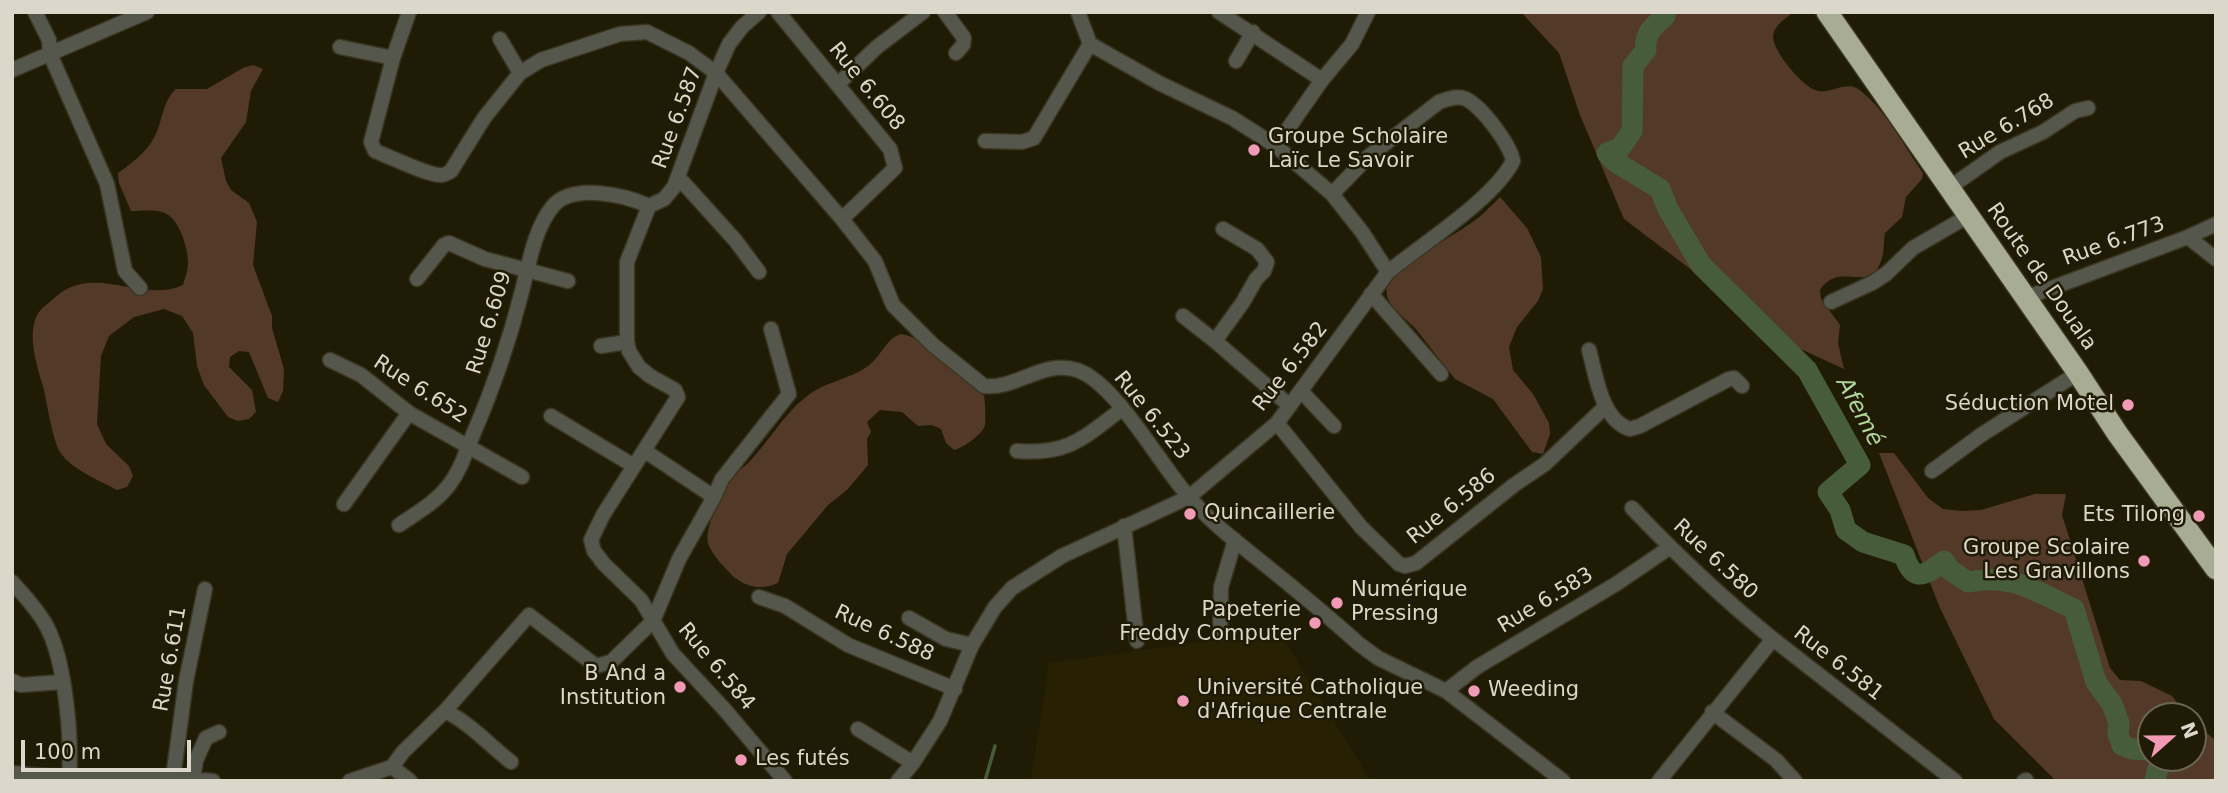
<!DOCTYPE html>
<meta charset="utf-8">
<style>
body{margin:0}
#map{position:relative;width:2228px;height:793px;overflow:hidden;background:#201b05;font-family:"DejaVu Sans",sans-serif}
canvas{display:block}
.frame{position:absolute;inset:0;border:14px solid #dbd7ca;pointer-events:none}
.north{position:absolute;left:2137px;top:702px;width:70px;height:70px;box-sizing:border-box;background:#201b05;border:2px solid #6b6654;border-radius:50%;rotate:69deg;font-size:19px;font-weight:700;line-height:28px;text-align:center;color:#dbd7ca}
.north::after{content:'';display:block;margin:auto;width:24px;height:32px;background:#f09ab5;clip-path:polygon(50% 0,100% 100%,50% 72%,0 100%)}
.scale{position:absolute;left:21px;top:740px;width:170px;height:32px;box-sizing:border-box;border:4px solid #dbd7ca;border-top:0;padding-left:9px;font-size:21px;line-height:24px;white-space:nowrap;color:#dbd7ca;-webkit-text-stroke:5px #201b05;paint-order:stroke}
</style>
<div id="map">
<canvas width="2228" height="793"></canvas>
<div class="frame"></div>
<div class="north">N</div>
<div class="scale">100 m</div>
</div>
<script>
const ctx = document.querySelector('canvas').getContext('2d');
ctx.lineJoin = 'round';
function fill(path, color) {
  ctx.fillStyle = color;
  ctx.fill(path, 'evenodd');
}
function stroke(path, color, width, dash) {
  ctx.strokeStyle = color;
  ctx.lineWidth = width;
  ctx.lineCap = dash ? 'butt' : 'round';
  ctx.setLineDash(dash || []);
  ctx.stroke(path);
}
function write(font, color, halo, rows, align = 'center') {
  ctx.font = font + ' "DejaVu Sans",sans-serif';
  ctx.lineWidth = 5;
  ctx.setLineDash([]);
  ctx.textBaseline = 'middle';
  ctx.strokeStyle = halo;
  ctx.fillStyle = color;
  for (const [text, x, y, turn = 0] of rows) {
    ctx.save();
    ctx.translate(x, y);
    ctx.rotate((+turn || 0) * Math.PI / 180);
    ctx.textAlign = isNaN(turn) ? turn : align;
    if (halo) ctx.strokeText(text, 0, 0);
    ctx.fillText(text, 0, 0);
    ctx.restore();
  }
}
const built = new Path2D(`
 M1228,638H1283L1371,781H1031L1049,663Z`);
const green = new Path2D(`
 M1521,12H1794C1786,18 1774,25 1773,36C1772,50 1802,86 1815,90C1831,96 1846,78 1861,91C1888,113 1903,145 1923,173L1922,179L1906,197L1902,217L1885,233C1883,242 1885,252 1881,261C1870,295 1839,260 1820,290L1821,299L1840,325L1838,343L1844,369L1790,344L1624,219L1580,115L1559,53Z
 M253,65L263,69L251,91L246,122L221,158L226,181L231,190L249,203L257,222L253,265L272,316V328L284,369L283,391L278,402L268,398L249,352L239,351L230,357L229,367L252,390L256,412L249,419L238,421L228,417L204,385L197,366L193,333L182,316L164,309L134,317L109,336L101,356L97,424L106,444L129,466L133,476L127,487L117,490C99,480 72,470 60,452C53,441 47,404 44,390C38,368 25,333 39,312C42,308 47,304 51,301C92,259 140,305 183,285C185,278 188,270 188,263C188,248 180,220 165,213C156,209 141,211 131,211L119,183L118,173C132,163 147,152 155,136C163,120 162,102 176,89H207L243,68Z
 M1500,197L1527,228L1541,257L1543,289L1538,301L1517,327L1509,347L1513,370L1533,394L1549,423L1550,434L1543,454L1532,452L1493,399L1455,379L1415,328L1391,306L1387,296L1386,285C1408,258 1443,243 1471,223C1482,216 1491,206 1500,197Z
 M901,334C934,340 961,373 984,396C985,400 986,422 985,425C983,434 963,448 954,450L946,443L941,429L932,425L918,426L902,412L880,410L867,422L871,432L867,439L868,465L847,490L828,505L787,554L778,583C763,590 748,588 734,577C726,569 711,554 708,543C704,528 722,493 731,479C735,471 744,468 750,461C768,442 786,412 806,397C823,382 849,380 868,366C881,357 886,338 901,334Z
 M1879,453H1894L1928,498L1943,509L1962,511L1981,510L2035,494H2066L2062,515L2110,668L2120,680L2141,681L2172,696L2187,716H2151V758H2193V721L2216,741V781H2056L1994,719L1940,608Z`);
const stream = new Path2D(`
 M985,781L995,746`);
const river = new Path2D(`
 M1665,12V16C1653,27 1644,33 1646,50L1633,66L1632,131L1620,148L1607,153L1614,161L1660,189L1668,209L1701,265L1807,370L1860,465L1828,492L1840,510L1846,530L1863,542L1904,555C1913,583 1925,576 1944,561L1950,570L1968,582C2012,573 2035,591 2074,609L2096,682L2112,704L2119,723L2118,734L2122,745L2131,749L2151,750
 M2155,781L2157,771L2164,758`);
const street = new Path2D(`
 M35,12L49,40L50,54L107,184L125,271L140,288
 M409,12L393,58L371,142L375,151C388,156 430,176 441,175C445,175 448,173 451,171L484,118L520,73
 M759,12L742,27L729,44L716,73L674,187L664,199L649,206L627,262V342L629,351L639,367L650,376L675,390L678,397L603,515L591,540L594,551L604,564L641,600L673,654L725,710L785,781
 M778,12L890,149L895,168L842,219
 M945,12L964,38L963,45L956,53
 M1219,12L1322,80
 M500,39L520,73L541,60L620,34L647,32L689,53L716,73L842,219L875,261L893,305L933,345L984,386C1016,390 1043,359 1077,370C1116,383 1160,465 1189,497C1212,524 1242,546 1269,568C1300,593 1330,618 1359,644L1378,658L1446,691L1563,781
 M340,47L393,58
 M1236,61L1253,32
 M12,70L147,12
 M838,84L877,47L923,12
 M985,141L1022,142L1034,138L1090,44
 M1276,146L1322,80L1352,44L1368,12
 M679,178L735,240L759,272
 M1949,188L2000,152L2043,132L2075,111L2088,108
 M1332,194L1368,157L1439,102C1447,99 1458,95 1466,99C1482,107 1510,144 1513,161C1494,199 1422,244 1388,272
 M1223,229L1257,249L1267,262L1264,271L1256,279L1243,302L1215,341L1290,406
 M2188,237L2216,259
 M417,279L444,245L449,243L485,259L568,281
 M1371,294L1441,374
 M2025,298L2188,237L2216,224
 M1831,302L1872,283L1886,274L1913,248L1968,216
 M1183,316L1215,341
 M601,346L627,342
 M1589,350C1596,375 1601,420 1630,429L1640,426L1729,379L1734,378L1742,386
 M330,360L361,375L409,413L522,477
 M1301,391L1334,426
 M551,416L634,466
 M1277,423L1361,527L1399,564L1405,566L1416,563L1514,485L1545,464L1606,406
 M1017,451C1069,455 1083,438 1122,409
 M1932,471L1981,435L2078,373
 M714,497L722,479L789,394L771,329
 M344,504L409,413
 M1632,508C1677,555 1722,598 1773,639
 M399,525C417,513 436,502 449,485C459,472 464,458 470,442C491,394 509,343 522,291C529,264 534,229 553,206C573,183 625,195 649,206
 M1124,526L1137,641
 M12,582C24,595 37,609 46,625C66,662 72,739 69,781
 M759,597L785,606L848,645L955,689
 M909,618L946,639L972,645
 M1220,633L1221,587L1235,540
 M12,681L21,685L62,682
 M1446,691L1477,667L1616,584L1669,548
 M445,711C470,723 489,745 511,762
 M1712,712L1776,760L1795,781
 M858,729L913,763
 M392,767L410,781
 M12,773C79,781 146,775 213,781
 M173,778L186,681L205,589
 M193,779L196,760L206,738L219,732
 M350,781L392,767L403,752L445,711L529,615L596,666L611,662L653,621L679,559L714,497L645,451
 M898,781L913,763L940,721L972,645L995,607L1012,588L1062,556L1189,497L1277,423L1388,272L1362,232L1332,194L1276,146L1232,118L1159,83L1090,44L1078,12
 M1659,781L1773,639L1955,781
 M2024,781L2026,780`);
const highway = new Path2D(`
 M1827,12L2078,373L2117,433L2216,569`);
const markers = [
 [1254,150,7,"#f09ab5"],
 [2128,405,7,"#f09ab5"],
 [1190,514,7,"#f09ab5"],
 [2199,516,7,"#f09ab5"],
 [2144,561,7,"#f09ab5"],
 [1337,603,7,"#f09ab5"],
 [1315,623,7,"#f09ab5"],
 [680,687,7,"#f09ab5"],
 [1474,691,7,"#f09ab5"],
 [1183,701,7,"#f09ab5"],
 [741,760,7,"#f09ab5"]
];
const streetNames = [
 ["Rue 6.608",866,87,51],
 ["Rue 6.587",678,118,-70],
 ["Rue 6.768",2007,127,-31],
 ["Rue 6.773",2114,242,-20],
 ["Route de Douala",2041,277,55],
 ["Rue 6.609",490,323,-73],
 ["Rue 6.582",1291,367,-52],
 ["Rue 6.652",420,390,33],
 ["Rue 6.523",1151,416,51],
 ["Rue 6.586",1452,507,-39],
 ["Rue 6.580",1715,560,43],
 ["Rue 6.583",1546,601,-31],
 ["Rue 6.588",884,634,25],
 ["Rue 6.611",171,659,-80],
 ["Rue 6.581",1838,664,38],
 ["Rue 6.584",716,667,50]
];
const poiNames = [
 ["Groupe Scholaire",1268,138],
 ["Laïc Le Savoir",1268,162],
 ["Séduction Motel",2114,405,"right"],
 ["Quincaillerie",1204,514],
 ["Ets Tilong",2185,516,"right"],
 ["Groupe Scolaire",2130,549,"right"],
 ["Les Gravillons",2130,573,"right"],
 ["Numérique",1351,591],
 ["Pressing",1351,615],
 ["Papeterie",1301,611,"right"],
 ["Freddy Computer",1301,635,"right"],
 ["B And a",666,675,"right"],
 ["Institution",666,699,"right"],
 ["Université Catholique",1197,689],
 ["d'Afrique Centrale",1197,713],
 ["Weeding",1488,691],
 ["Les futés",755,760]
];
const waterNames = [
 ["Afemé",1859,412,62]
];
fill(built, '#272002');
fill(green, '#533a28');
stroke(stream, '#475c3b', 3.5);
stroke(river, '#475c3b', 21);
stroke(street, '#3a3521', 17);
stroke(highway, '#3a3521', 24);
stroke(street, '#55574d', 14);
stroke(highway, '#a7ac92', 21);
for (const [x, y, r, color] of markers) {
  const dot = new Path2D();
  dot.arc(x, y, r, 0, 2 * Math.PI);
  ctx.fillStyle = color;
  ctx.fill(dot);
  stroke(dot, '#201b05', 2.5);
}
write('21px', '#dbd7ca', '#201b05', streetNames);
write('21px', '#dbd7ca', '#201b05', poiNames, 'left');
write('italic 23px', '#afd49a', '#201b05', waterNames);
</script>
